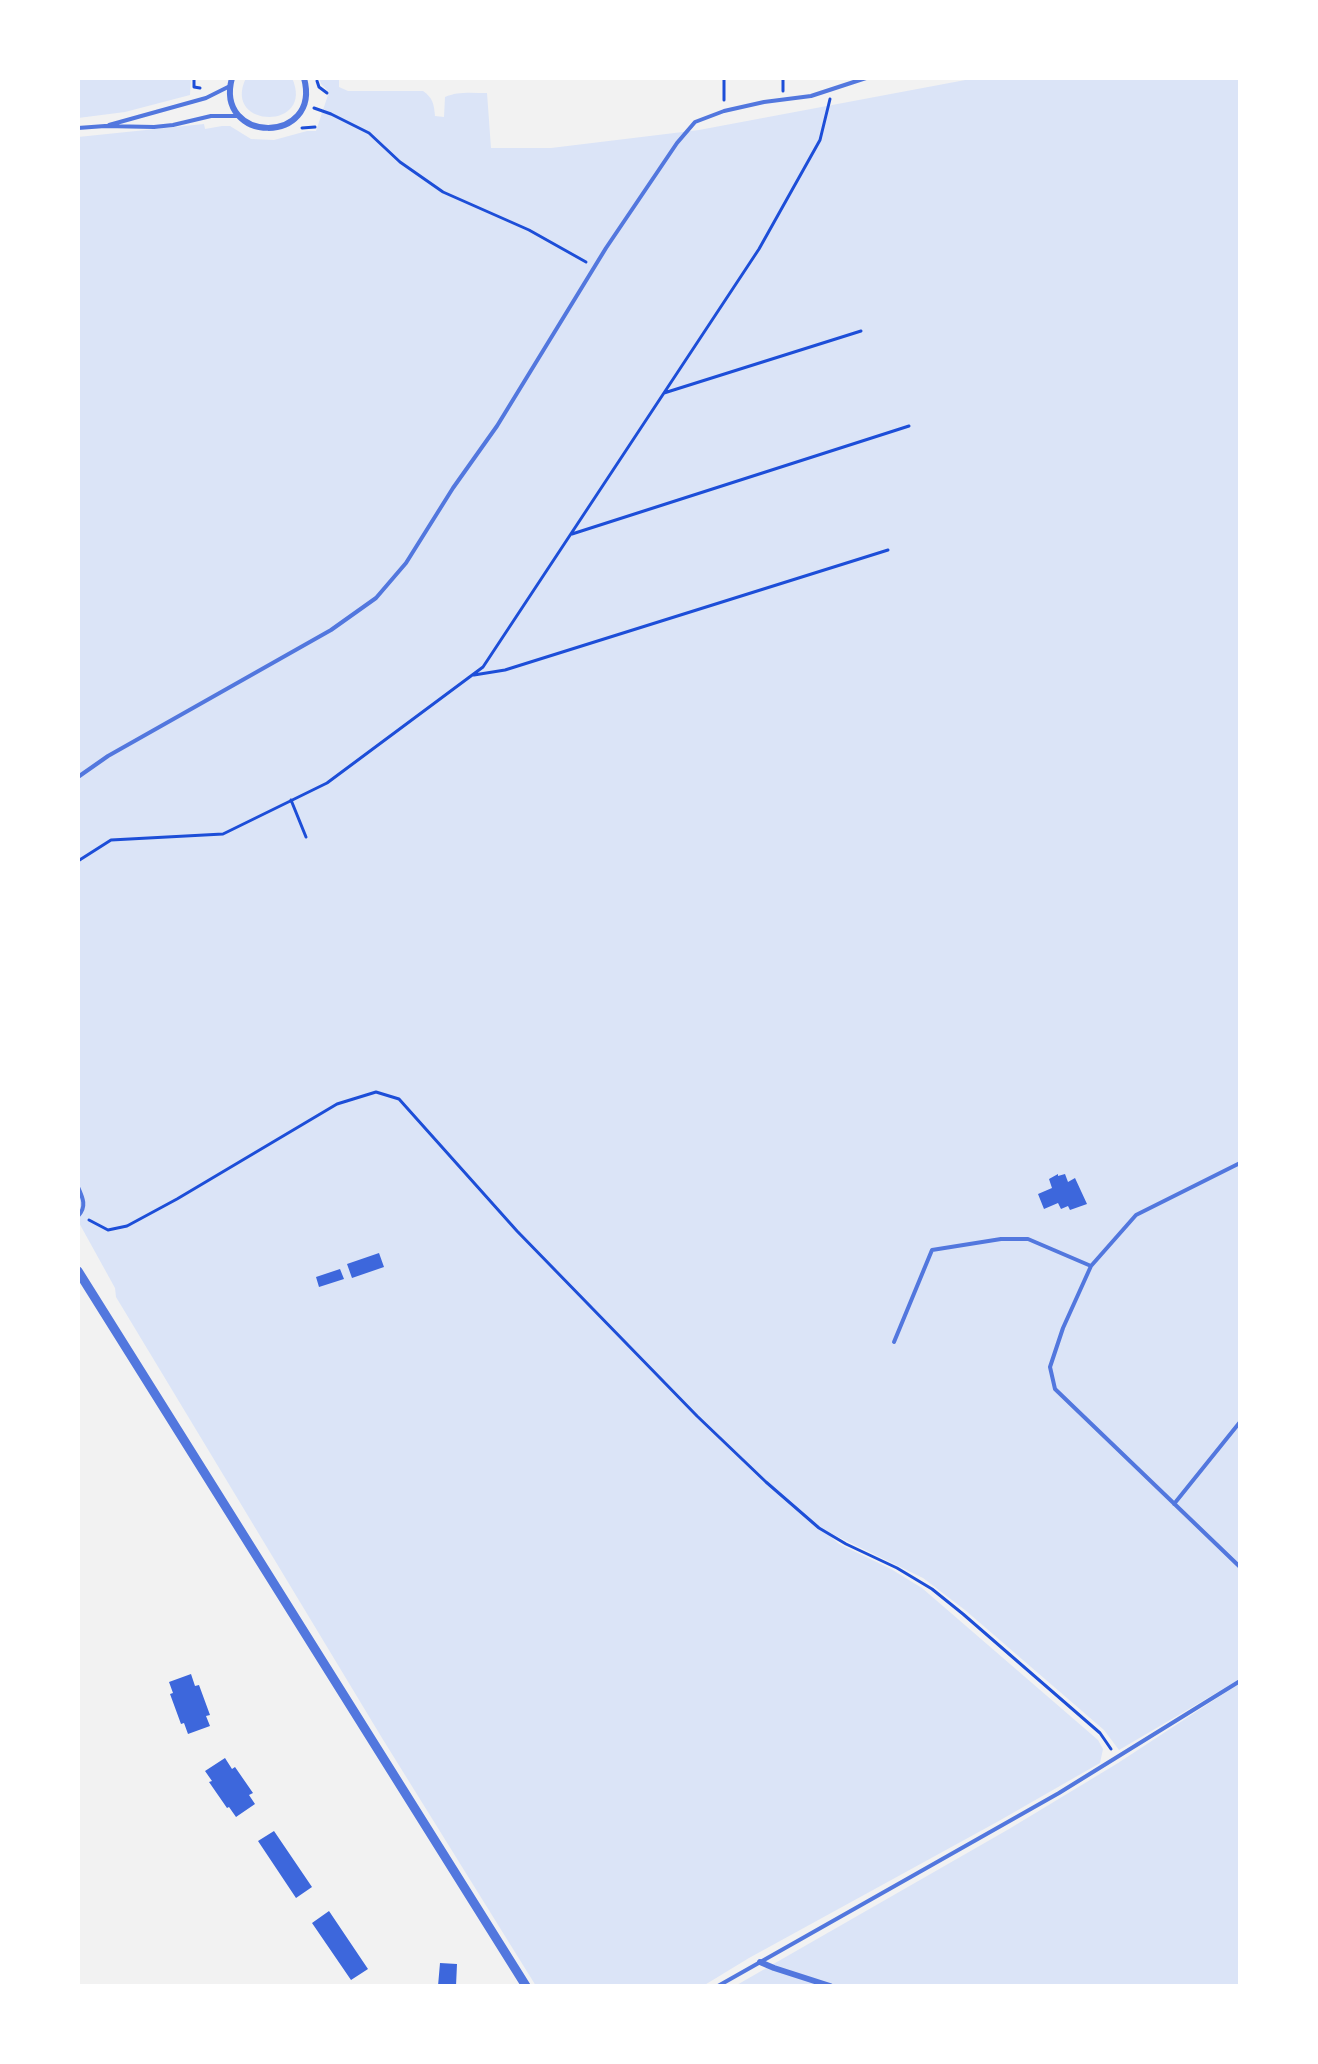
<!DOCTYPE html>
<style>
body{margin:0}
#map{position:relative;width:1318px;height:2064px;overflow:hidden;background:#f2f2f2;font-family:Rubik,sans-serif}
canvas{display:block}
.frame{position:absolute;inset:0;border:80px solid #fff;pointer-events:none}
</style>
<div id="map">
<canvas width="1318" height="2064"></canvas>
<div class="frame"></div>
</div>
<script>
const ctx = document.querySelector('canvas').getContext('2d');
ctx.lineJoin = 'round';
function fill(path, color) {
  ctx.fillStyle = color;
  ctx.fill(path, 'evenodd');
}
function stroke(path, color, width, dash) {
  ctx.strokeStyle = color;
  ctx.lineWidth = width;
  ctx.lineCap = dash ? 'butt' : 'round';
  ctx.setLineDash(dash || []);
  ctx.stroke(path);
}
const green = new Path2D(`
 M78,78H191L190,95L125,112L78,118Z
 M246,78H292C316,131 221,129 246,78Z
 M319,78H339V87L348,91H423C433,98 434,104 435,116L444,117L445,97C458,91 473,93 487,93L491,148H551L699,130L976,78H1240V1679L1119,1750L1104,1730L965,1610L923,1578L822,1529L839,1544L891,1569L922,1588L1098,1740L1103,1749L1100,1763L997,1822L749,1958L703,1986H536L382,1738L116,1297L115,1288L78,1221V137L204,124L205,129L222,126H230L251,139L274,140L307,131H316L329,92L321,84Z
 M1240,1683V1986H735L1009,1829L1118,1763Z`);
const building = new Path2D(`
 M1058,1174V1176L1065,1174L1068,1182L1075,1178L1087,1204L1070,1210L1068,1206L1061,1209L1058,1203L1044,1209L1038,1194L1052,1188L1049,1179Z
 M379,1253L384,1267L352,1278L347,1264Z
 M340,1269L344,1279L319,1287L316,1277Z
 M191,1674L195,1686L199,1685L210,1715L206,1716L210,1726L188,1734L184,1723L181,1724L170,1694L173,1693L169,1682Z
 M225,1758L232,1769L235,1767L253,1793L249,1795L255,1804L236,1817L229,1807L227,1808L209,1782L212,1781L205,1771Z
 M274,1831L312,1887L296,1898L258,1841Z
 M329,1911L368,1969L351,1980L312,1923Z
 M440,1963L457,1964L456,1986H438Z`);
const path = new Path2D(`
 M194,78V87L200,88
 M724,78V100
 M783,78V91
 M317,81L319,87L327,93
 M314,108L331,114L369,133L400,162L443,192L529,230L586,262
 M302,128L315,127
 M664,393L861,331
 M572,534L909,426
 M474,675L505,670L888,550
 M291,800L306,837
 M78,861L111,840L223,834L327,783L483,667L759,249L820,140L830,99
 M89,1220L108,1230L127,1226L177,1199L337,1104L376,1092L399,1099L517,1231L697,1416L766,1482L819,1528L846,1544L897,1568L932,1589L963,1614L1100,1733L1111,1749`);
const service = new Path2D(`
 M109,125L206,98L230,86
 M78,128L105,126L154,127L173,125L211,116H238
 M78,777L108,756L331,630L376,598L406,563L453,488L497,426L606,248L677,143L695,122L724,111L764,102L811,96L866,78
 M1240,1163L1136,1215L1091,1266L1063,1328L1050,1367L1055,1389L1240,1567
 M78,1187C83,1198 87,1207 78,1216
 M894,1342L932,1250L1001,1239H1028L1091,1266
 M1174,1504L1240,1422
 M718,1986L1059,1793L1240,1681`);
const minor = new Path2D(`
 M232,78C214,144 322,145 304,78
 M760,1962L774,1968L830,1986`);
const tertiary = new Path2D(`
 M78,1271L526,1986`);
fill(green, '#dbe4f7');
fill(building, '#3d67dc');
stroke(path, '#1d4ed8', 3);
stroke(service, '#5277de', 4);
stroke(minor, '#5277de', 6);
stroke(tertiary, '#5277de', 9);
</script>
